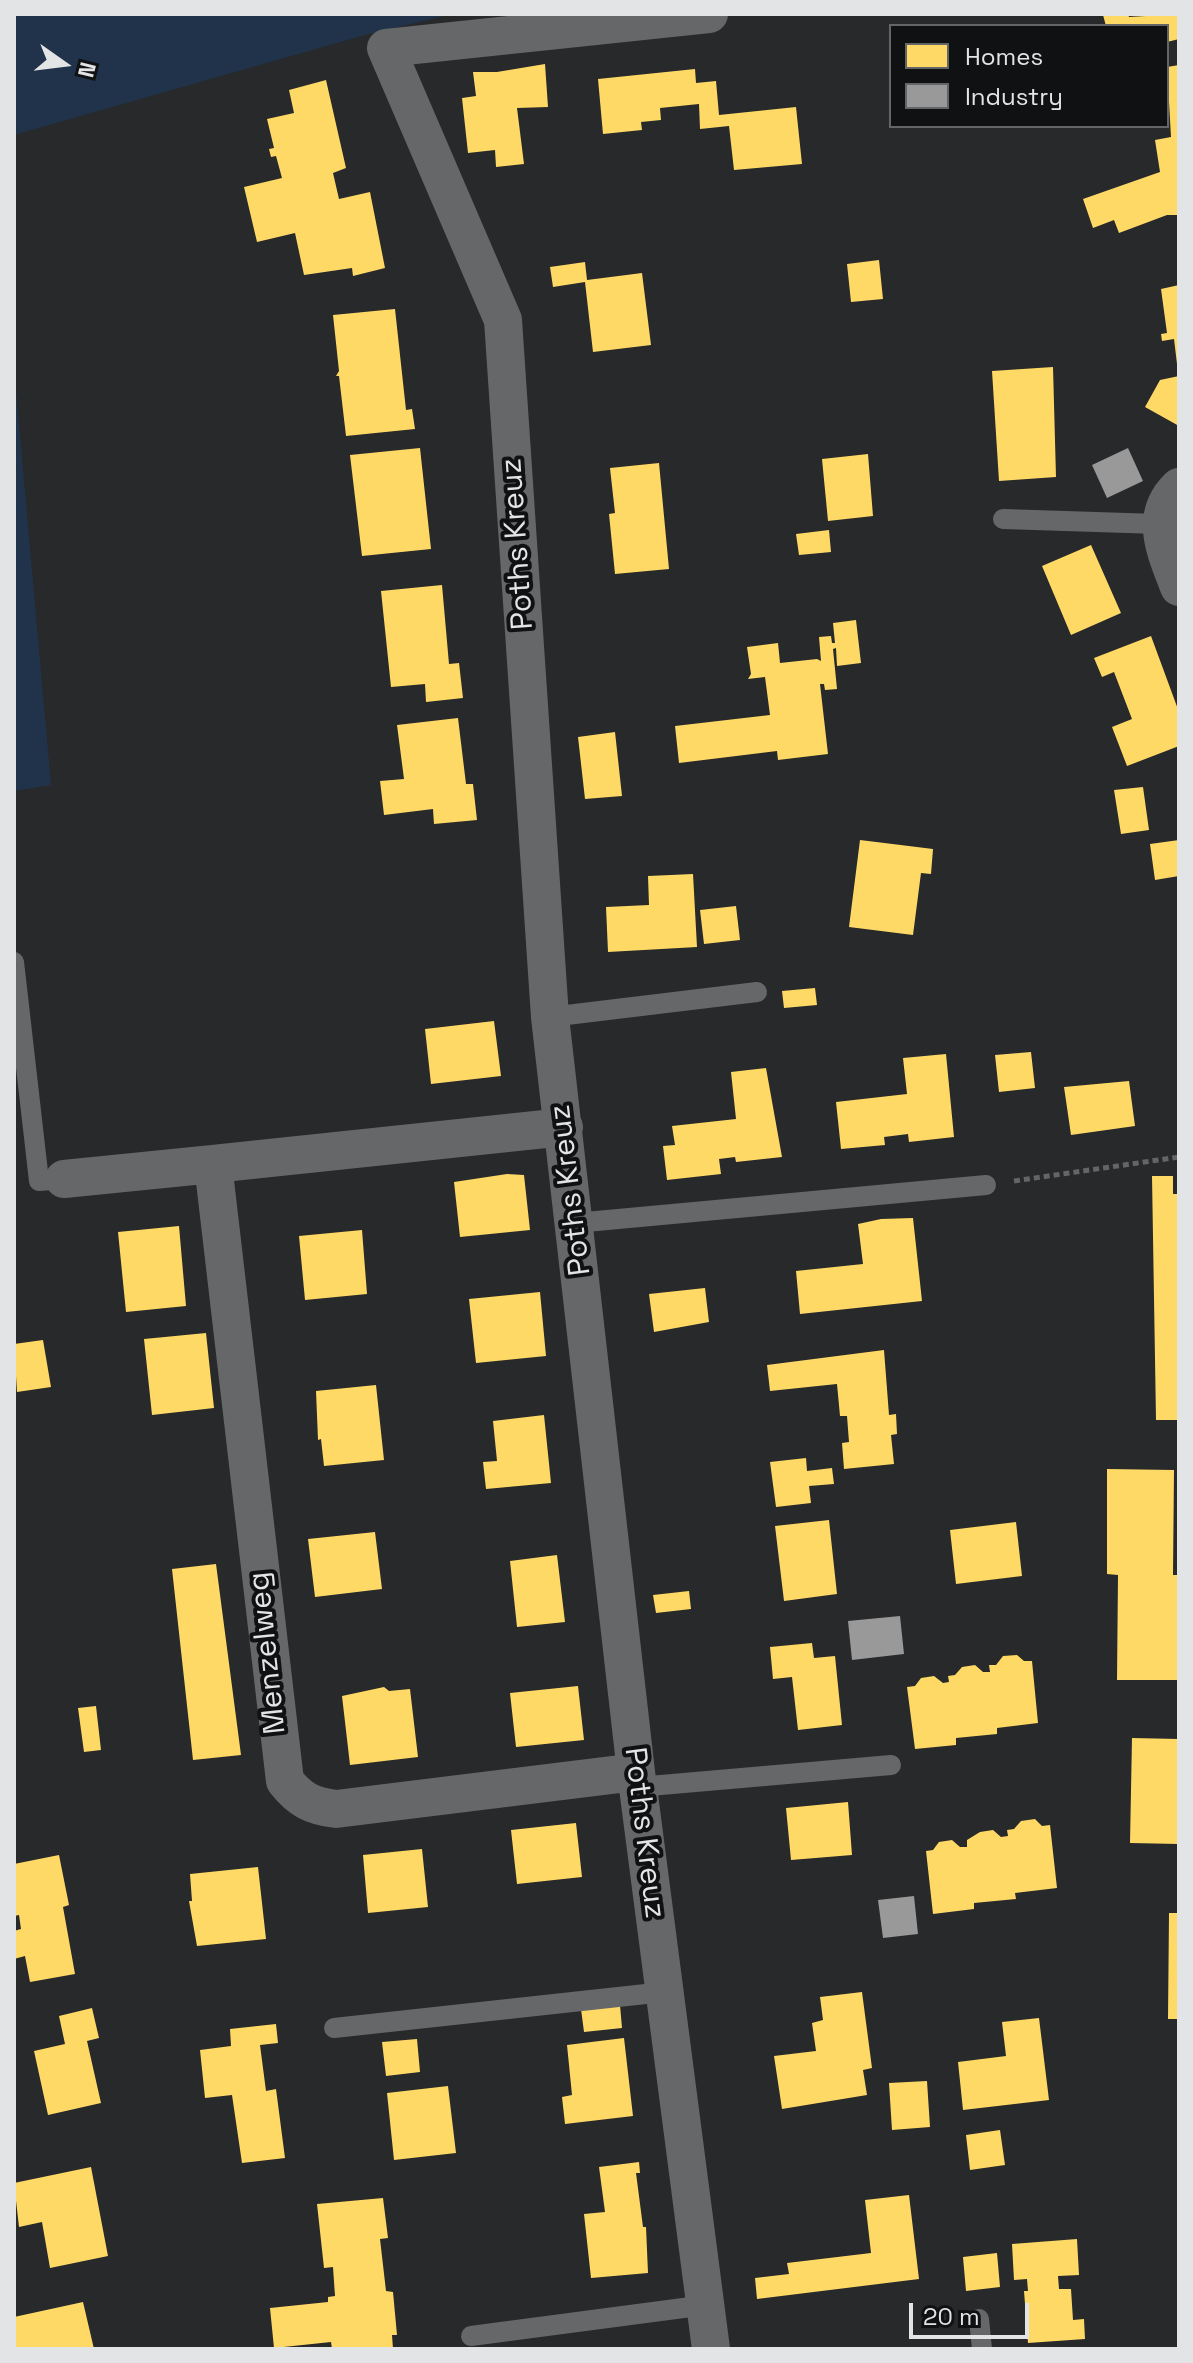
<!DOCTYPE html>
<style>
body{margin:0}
#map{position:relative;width:1193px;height:2363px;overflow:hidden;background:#27292b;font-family:"Space Grotesk",sans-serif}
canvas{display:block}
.frame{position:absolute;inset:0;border:16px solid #e2e4e6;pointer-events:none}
.legend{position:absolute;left:889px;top:24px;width:280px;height:104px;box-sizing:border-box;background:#101113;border:2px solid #646567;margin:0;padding:10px 14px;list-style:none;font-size:24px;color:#e2e4e6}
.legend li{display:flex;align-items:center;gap:16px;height:40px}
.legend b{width:40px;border:2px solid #646567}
.north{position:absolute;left:24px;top:24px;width:80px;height:80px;-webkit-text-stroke:6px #101113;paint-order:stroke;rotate:104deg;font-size:22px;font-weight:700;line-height:32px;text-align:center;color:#e2e4e6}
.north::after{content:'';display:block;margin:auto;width:28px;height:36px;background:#e2e4e6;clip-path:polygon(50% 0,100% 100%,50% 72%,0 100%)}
.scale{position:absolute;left:909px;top:2303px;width:120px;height:36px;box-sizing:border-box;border:4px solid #e2e4e6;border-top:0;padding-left:10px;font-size:24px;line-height:28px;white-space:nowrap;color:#e2e4e6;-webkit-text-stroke:6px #101113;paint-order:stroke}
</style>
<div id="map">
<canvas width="1193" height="2363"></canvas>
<div class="frame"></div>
<ul class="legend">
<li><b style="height:22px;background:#ffd966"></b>Homes</li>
<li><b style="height:22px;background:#999"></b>Industry</li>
</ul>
<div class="north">N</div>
<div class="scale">20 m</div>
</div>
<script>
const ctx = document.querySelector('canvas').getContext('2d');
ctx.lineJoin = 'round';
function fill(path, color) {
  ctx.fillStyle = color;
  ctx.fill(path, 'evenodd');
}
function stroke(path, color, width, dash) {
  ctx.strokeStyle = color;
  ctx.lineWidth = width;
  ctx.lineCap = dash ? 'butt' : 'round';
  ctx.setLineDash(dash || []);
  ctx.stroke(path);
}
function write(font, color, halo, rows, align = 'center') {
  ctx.font = font + ' "Space Grotesk",sans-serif';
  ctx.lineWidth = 8;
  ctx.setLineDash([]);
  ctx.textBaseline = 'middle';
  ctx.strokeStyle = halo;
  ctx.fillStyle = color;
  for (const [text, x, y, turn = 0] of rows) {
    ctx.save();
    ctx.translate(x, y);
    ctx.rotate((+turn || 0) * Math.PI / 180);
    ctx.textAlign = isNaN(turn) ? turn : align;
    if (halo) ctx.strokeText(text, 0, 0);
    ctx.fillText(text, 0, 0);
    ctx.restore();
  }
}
const green = new Path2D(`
 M14,14H452L365,35L14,135Z
 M14,368L51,785L14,791Z`);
const homes = new Path2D(`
 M1128,14L1129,17L1179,14V39L1167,42V26H1106L1103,15Z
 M545,64L548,107L517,108L524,164L496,167L495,150L468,153L462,98L476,96L473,72H497Z
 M1179,65V215H1167L1119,233L1114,220L1093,228L1083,199L1160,172L1155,140L1171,137L1167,67Z
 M695,69L696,83L716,81L719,115L796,107L802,164L734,170L729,126L700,129L699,104L660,108L661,120L641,122L642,130L603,134L598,79Z
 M326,80L346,168L333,173L339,199L370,192L385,268L353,276L352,268L304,275L295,233L257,242L244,187L282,178L276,156L271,157L269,149L274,148L267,119L294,113L289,90Z
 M879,260L883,299L851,302L847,264Z
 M585,262L587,280L642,273L651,345L593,352L585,282L553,287L550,267Z
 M1179,285V364H1177L1174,339L1162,341L1161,334L1167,333L1161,289Z
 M395,309L406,410L412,409L415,429L346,436L339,376H336L339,371L333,315Z
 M1053,367L1056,477L999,481L992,371Z
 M1179,376V426L1145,407L1160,380Z
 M420,448L431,549L362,556L350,455Z
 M868,454L873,516L828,521L822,459Z
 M659,463L669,569L615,574L609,514L615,513L610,468Z
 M829,530L831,552L799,555L796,534Z
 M1091,545L1121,613L1071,635L1042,566Z
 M442,585L449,664L459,663L463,698L426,702L425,684L391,687L381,591Z
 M856,620L861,663L837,666L836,648L833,649L837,689L825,690L824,684H820L828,754L778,760L777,751L679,763L675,726L770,715L765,677L748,679L751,674L747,647L778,643L780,663L817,659L821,661L819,637L831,636L832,643H835L833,623Z
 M1151,636L1179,712V746L1127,766L1112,727L1132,719L1114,672L1102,677L1094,658Z
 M458,718L466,784H473L477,820L434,824L433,809L384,815L380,781L404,779L397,725Z
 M615,732L622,796L585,799L578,737Z
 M1143,787L1149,830L1121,834L1114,790Z
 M860,840L933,849L931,874L921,873L913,935L849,927Z
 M1179,840V876L1155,880L1150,844Z
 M693,874L697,947L608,952L606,907L649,905L648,876Z
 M736,906L740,940L704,944L700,910Z
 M815,988L817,1005L784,1008L782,991Z
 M494,1021L501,1076L431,1084L425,1029Z
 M1031,1052L1035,1088L999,1092L995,1055Z
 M946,1054L954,1137L909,1142L908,1134L884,1137L885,1145L841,1149L836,1102L907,1094L903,1058Z
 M766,1068L782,1157L736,1162L735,1157L719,1159L721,1174L667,1180L663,1146L675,1145L672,1126L736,1119L731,1072Z
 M1129,1081L1135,1126L1071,1135L1064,1087Z
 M507,1174L524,1175L530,1230L460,1237L454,1182Z
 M1152,1176H1173V1194H1179V1420H1156Z
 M913,1218L922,1301L800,1314L796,1271L863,1264L858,1224L881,1219Z
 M179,1226L186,1306L126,1312L118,1232Z
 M362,1230L367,1294L305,1300L299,1236Z
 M705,1288L709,1322L654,1332L649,1294Z
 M540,1292L546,1356L476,1363L469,1299Z
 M206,1333L214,1408L152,1415L144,1339Z
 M43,1340L51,1387L17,1392L14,1344Z
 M884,1350L889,1415L896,1414L897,1434L891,1435L894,1464L844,1469L842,1443L849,1442L847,1416H840L837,1384L770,1391L767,1365Z
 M376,1385L384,1460L324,1466L321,1439L318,1440L316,1391Z
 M544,1415L551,1483L486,1489L483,1462L497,1461L493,1421Z
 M806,1458L807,1471L832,1468L834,1484L809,1486L811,1503L776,1507L770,1462Z
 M1107,1469L1174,1470L1173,1575H1179V1680H1117L1118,1575L1107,1574Z
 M829,1520L837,1594L784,1601L775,1526Z
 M1016,1522L1022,1576L956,1584L950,1530Z
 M375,1532L382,1589L315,1597L308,1539Z
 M557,1555L565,1622L517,1627L510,1561Z
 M216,1564L241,1755L193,1760L172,1569Z
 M689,1591L691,1609L656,1613L653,1595Z
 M812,1643L814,1658L835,1656L842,1725L798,1730L792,1677L773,1679L770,1647Z
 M1017,1655L1024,1661H1032L1038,1723L997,1728V1734L956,1738V1745L915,1749L907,1687L915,1686L921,1678L934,1676L943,1683L949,1682L948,1676L955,1675L962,1667L975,1665L983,1672H990L989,1665H996L1003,1656Z
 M578,1686L584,1740L516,1747L510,1693Z
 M384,1687L389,1691L410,1689L418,1757L350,1765L342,1696Z
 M96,1706L101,1750L84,1752L78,1708Z
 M1132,1738L1179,1739V1844L1130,1843Z
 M848,1802L852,1855L791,1860L786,1808Z
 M1035,1819L1042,1826L1050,1825L1057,1888L1015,1893L1016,1899L974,1903V1909L933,1914L926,1851L933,1850L939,1842L952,1840L960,1847H967V1840L980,1832L993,1830L1001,1837L1008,1836L1007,1830L1014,1829L1021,1821Z
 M576,1823L582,1877L517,1884L511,1830Z
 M422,1849L428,1907L368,1913L363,1855Z
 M59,1855L69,1905L63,1907L75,1974L30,1982L25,1956L14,1959V1931L21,1929L19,1915L14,1916V1864Z
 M258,1867L266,1939L197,1946L189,1901H192L190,1874Z
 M1169,1913H1179V2019H1168Z
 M862,1992L872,2068L863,2070L867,2095L782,2109L774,2056L816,2051L812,2023L823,2020L820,1997Z
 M620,2005L622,2028L584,2032L581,2009Z
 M92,2008L99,2038L87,2041L101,2103L48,2115L34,2051L65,2044L59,2016Z
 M1039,2018L1049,2100L963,2110L958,2062L1006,2056L1002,2022Z
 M276,2024L278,2043L260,2045L266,2091L276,2089L285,2158L242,2163L232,2095L205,2098L200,2050L231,2046L230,2029Z
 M624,2038L633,2116L565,2124L562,2097L572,2095L567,2045Z
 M417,2039L420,2072L386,2076L382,2042Z
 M927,2081L930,2127L892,2130L889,2083Z
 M448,2086L456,2153L394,2160L387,2093Z
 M1000,2130L1005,2165L970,2170L966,2135Z
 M639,2162L640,2173H636L643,2227H646L648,2273L591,2278L584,2214L605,2212L599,2167Z
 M91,2167L108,2256L50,2268L42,2222L19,2227L14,2183Z
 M909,2195L919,2279L757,2299L755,2278L789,2274L787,2263L871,2253L865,2200Z
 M383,2198L388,2238L380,2239L386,2291L393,2292L397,2335H392L393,2349H332L331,2342L274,2348L270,2308L328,2302V2297L335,2296L333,2267L324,2268L317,2204Z
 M1077,2239L1079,2275L1058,2276L1059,2289H1071L1073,2320L1084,2319L1085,2339L1028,2343L1024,2291H1028L1027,2279L1014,2280L1012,2244Z
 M997,2253L1000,2287L966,2291L963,2257Z
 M83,2302L94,2349H14V2317Z`);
const industry = new Path2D(`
 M1128,448L1143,481L1107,498L1092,465Z
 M900,1616L904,1654L852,1660L848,1621Z
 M914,1896L918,1934L883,1938L878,1900Z`);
const path = new Path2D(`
 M1014,1181L1179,1157`);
const lane = new Path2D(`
 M1003,519L1158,524
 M14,962L39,1181L64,1179
 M550,1017L757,992
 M575,1223L986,1185
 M638,1787L891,1765
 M334,2028L664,1992
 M979,2319L982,2349
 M471,2336L706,2305`);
const street = new Path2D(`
 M709,14L386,48L503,320L550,1017L636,1772L711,2349
 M1179,487C1148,517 1166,552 1179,587
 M564,1127L213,1164L285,1781C300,1800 312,1806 336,1809L636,1772
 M64,1179L213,1164`);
const streetNames = [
 ["Poths Kreuz",518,544,-94],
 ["Poths Kreuz",571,1190,-97],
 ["Menzelweg",268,1653,-96],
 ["Poths Kreuz",644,1833,83]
];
fill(green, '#21334b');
fill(homes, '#ffd966');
fill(industry, '#999');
stroke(path, '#646566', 5, [6, 4]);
stroke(lane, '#666768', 20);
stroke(street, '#666768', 38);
write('30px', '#e2e4e6', '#101113', streetNames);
</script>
